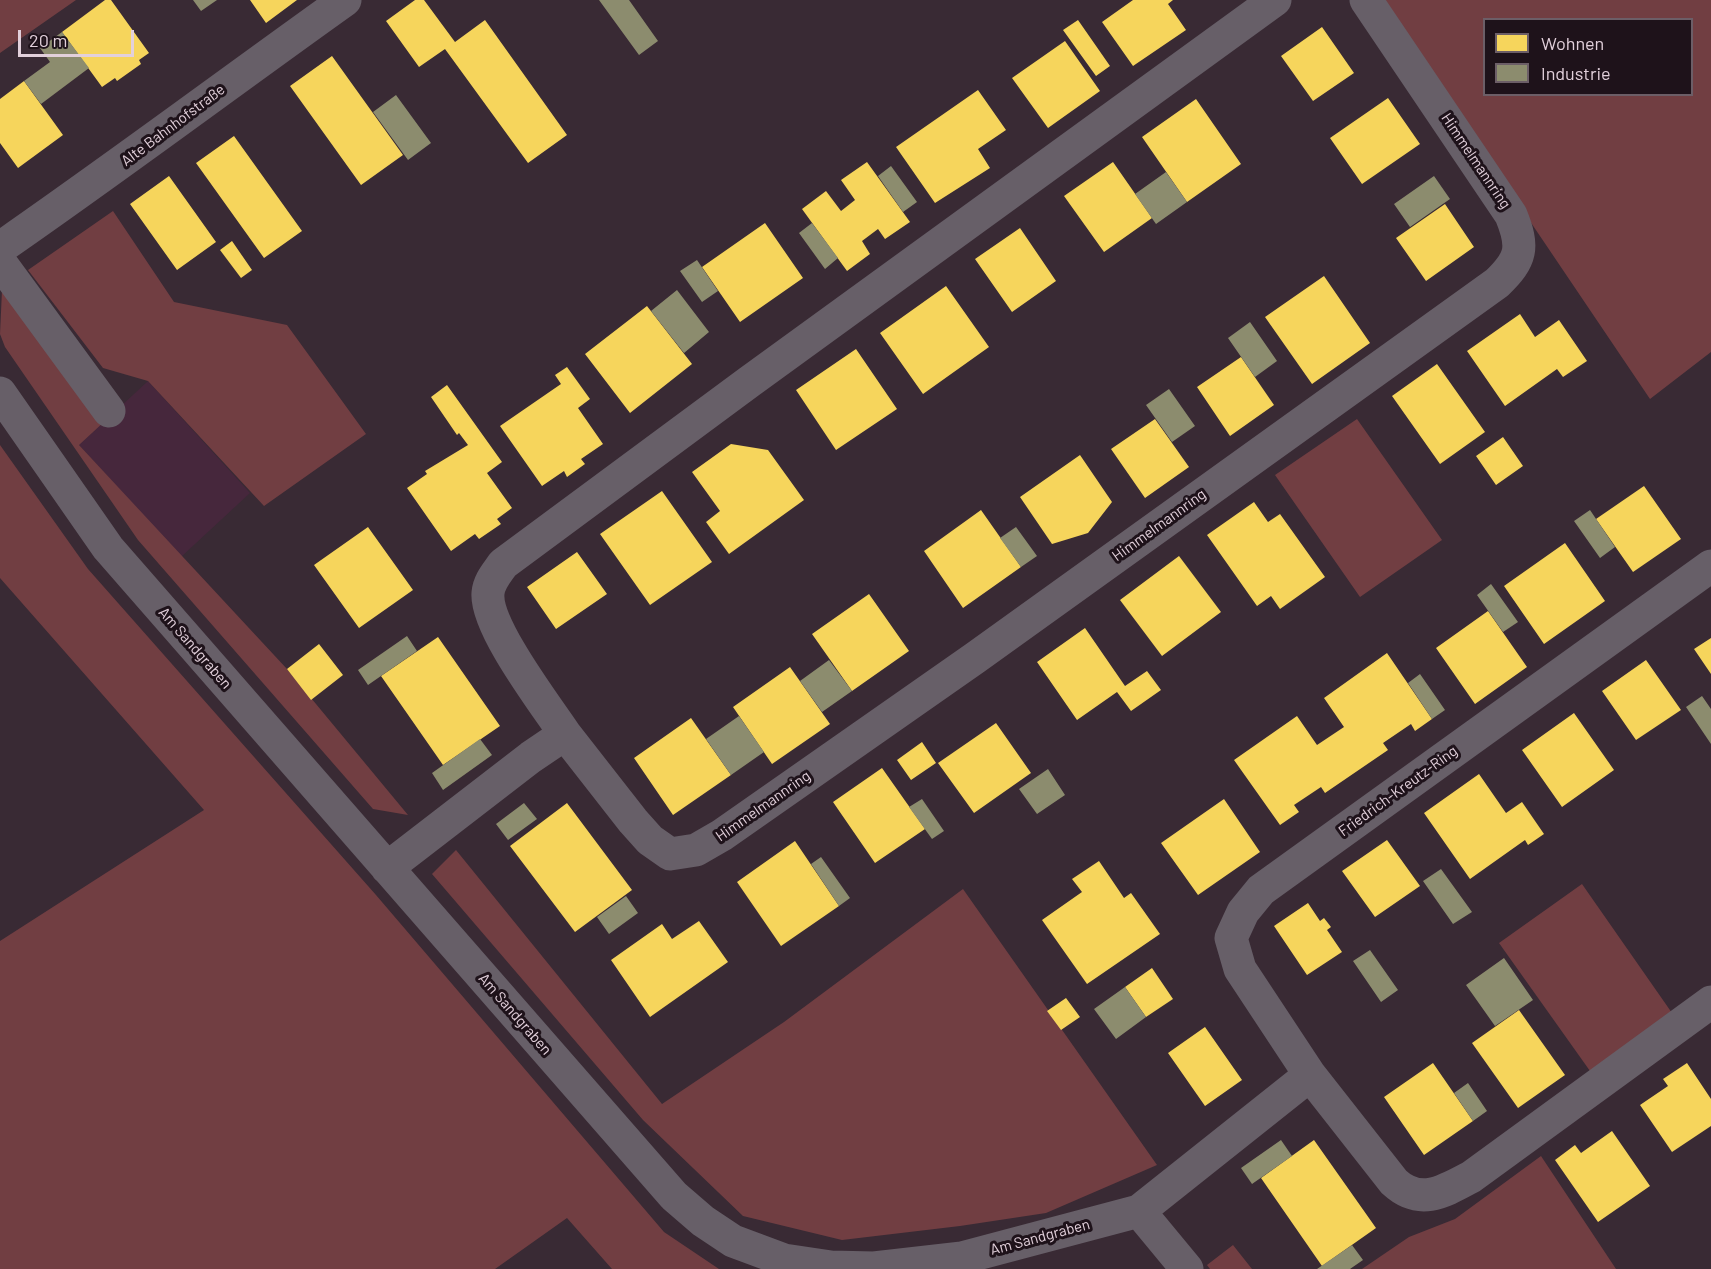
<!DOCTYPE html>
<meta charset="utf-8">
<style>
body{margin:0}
#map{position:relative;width:1711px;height:1269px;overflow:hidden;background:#392a34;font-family:Barlow,sans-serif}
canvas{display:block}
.legend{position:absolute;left:1483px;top:18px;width:210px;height:78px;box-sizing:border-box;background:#1e121a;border:2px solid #6c5e67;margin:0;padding:8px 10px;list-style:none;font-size:18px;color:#e2d0db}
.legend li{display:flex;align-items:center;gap:12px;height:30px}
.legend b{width:30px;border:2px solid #6c5e67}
.scale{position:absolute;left:18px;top:30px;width:116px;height:27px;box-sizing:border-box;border:3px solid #e2d0db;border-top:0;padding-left:8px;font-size:18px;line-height:21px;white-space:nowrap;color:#e2d0db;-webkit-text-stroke:4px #1e121a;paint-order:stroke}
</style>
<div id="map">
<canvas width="1711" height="1269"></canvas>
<ul class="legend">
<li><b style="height:16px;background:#f6d55c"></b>Wohnen</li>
<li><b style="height:16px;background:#8c8c6e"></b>Industrie</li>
</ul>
<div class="scale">20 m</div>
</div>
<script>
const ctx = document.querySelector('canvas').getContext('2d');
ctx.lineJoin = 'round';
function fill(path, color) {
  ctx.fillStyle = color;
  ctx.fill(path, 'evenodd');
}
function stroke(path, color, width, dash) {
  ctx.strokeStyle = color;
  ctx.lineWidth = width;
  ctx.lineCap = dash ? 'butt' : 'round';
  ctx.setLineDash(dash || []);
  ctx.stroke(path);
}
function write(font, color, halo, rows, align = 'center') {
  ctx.font = font + ' Barlow,sans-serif';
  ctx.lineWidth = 6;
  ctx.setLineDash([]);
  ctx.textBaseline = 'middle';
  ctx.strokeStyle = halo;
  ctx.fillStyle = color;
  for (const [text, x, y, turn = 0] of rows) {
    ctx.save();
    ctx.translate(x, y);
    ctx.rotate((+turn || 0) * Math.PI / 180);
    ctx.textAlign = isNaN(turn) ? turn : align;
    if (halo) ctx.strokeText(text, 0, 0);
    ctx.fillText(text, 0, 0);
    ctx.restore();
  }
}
const built = new Path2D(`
 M148,381L250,493L181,557L79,445Z`);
const green = new Path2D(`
 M0,0H76L0,53Z
 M1370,0H1711V352L1650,399L1463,122ZM1484,20H1692V94H1484Z
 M113,211L174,302L287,325L366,434L264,506L148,381L103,368L28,270Z
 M2,290L105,421L79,445L287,669L408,815L373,809L138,540L5,347L0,334Z
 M1357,419L1442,540L1360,597L1275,475Z
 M0,445L88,569L376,895L664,1232L719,1269H612L567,1218L495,1269H0V941L204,810L0,578Z
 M456,850L662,1104L784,1022L963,889L1157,1165L1046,1213L960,1226L842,1240L743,1216L643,1120L432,874Z
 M1582,884L1672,1013L1590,1071L1499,943Z
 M1541,1156L1616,1269H1362L1409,1237L1455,1219Z
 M1233,1245L1252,1269H1210L1207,1265Z`);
const homes = new Path2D(`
 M105,0H111L149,53L139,60L141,64L117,81L115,78L102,87L62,32Z
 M250,0H297L266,23Z
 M415,0H424L455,42L485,20L567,135L528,163L445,49L419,67L386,21Z
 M1133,0H1173L1168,4L1186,30L1133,66L1102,22Z
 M1078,20L1110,66L1096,76L1063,30Z
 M1322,27L1354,73L1313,101L1281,56Z
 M1065,41L1100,91L1048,128L1012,78Z
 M332,56L403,155L361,185L290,86Z
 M24,81L63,135L18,168L0,143V99Z
 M978,90L1006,130L978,149L990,168L935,203L896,147Z
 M1388,98L1420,144L1362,184L1330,138Z
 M1196,99L1241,164L1187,202L1142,137Z
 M234,136L302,231L264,258L196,163Z
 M867,162L910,222L885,239L878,229L862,241L870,254L847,271L802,209L826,191L841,211L855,200L841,180Z
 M1113,162L1152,218L1104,252L1064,196Z
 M169,176L216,242L177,270L130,204Z
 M1445,204L1474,247L1426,281L1396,238Z
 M765,223L803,278L740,322L702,267Z
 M1020,228L1056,281L1012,312L975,259Z
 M232,241L252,270L241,278L220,250Z
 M1324,276L1370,343L1312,384L1265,317Z
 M946,286L989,347L923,394L880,333Z
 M647,306L692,364L630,413L585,354Z
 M1520,314L1535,337L1559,320L1587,361L1563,377L1557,369L1505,406L1467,351Z
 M856,349L897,409L836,450L796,390Z
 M1241,357L1274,405L1230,436L1197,387Z
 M1437,364L1485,432L1440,464L1392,396Z
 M567,367L590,399L578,408L603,444L581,459L585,464L567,477L564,471L542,486L500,426L561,384L555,375Z
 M447,385L502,462L487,473L512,508L497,519L501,524L479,539L475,534L451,551L407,488L427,474L425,471L468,445L459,433L457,435L431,397Z
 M1155,419L1189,467L1145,498L1111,449Z
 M1503,437L1523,466L1496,485L1476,456Z
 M731,444L768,450L804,500L729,554L706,522L720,511L692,472Z
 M1080,455L1112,502L1088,533L1052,544L1020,497Z
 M1644,486L1681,539L1633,572L1596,519Z
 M662,491L712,562L650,605L600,534Z
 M1254,502L1268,522L1280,514L1325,577L1280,609L1271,596L1257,606L1207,535Z
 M981,510L1021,567L963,608L924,551Z
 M368,527L413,590L359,628L314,565Z
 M1565,543L1605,601L1544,644L1504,586Z
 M577,552L607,594L556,629L527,587Z
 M1179,556L1221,612L1162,656L1120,600Z
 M869,594L909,651L852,691L812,634Z
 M1488,611L1527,667L1475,704L1436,648Z
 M1085,628L1125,686L1147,671L1161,690L1131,711L1117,692L1077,720L1037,662Z
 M438,637L500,726L443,765L381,676Z
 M1711,638V674L1694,649Z
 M319,644L343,675L311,700L287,669Z
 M1387,653L1432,719L1415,731L1411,724L1383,743L1388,750L1325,793L1321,787L1294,805L1299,812L1280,825L1234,760L1297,716L1317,745L1344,727L1324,698Z
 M1646,660L1681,710L1636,740L1602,691Z
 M790,667L830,724L772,764L733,707Z
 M1574,713L1614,770L1562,807L1522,750Z
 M691,718L731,775L673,815L634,758Z
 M996,723L1031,773L974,813L938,763Z
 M922,742L936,763L911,780L897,760Z
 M882,768L925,829L875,863L833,802Z
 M1479,774L1506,813L1522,802L1544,834L1528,845L1525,840L1470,879L1424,813Z
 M1224,799L1260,852L1198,895L1161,843Z
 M567,803L632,890L575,932L510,846Z
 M1387,840L1420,886L1375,917L1342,871Z
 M795,841L839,906L781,946L737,882Z
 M1099,861L1124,898L1131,893L1160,934L1087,984L1042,920L1082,892L1072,879Z
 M1308,903L1320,921L1324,918L1331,927L1327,930L1342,952L1307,975L1274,926Z
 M699,921L728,962L650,1017L611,960L662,924L672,939Z
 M1152,968L1173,999L1146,1017L1125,987Z
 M1066,998L1080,1017L1061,1030L1047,1011Z
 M1519,1010L1565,1075L1518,1108L1472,1043Z
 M1205,1027L1242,1080L1205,1106L1168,1053Z
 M1433,1063L1473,1121L1424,1155L1384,1097Z
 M1687,1063L1711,1099V1126L1672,1152L1640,1105L1668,1086L1663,1079Z
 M1612,1131L1650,1186L1598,1222L1555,1160L1575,1145L1581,1153Z
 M1314,1140L1376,1228L1322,1266L1261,1178Z`);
const industry = new Path2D(`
 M193,0H217L201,11Z
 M599,0H629L658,41L639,55Z
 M62,32L89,68L41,104L24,81L50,62L40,48Z
 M396,95L431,143L408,160L373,112Z
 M891,166L917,202L903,212L878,176Z
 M1166,172L1187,202L1156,224L1135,194Z
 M1434,176L1450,199L1410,227L1394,204Z
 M812,223L838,258L825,269L799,233Z
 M697,260L718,291L702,302L680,271Z
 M677,290L709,332L684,353L651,311Z
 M1250,322L1277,361L1255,377L1228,338Z
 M1169,389L1195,426L1172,442L1146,405Z
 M1590,510L1615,547L1600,558L1574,521Z
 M1016,527L1037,556L1021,567L1000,538Z
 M1491,584L1518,622L1503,632L1477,595Z
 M407,636L417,651L368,685L358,670Z
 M829,660L852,691L822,712L800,681Z
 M1420,674L1445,710L1432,719L1408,683Z
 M1702,696L1711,709V744L1686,707Z
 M739,716L764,752L731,775L706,739Z
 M480,739L492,755L443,790L432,773Z
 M1048,769L1065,795L1037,814L1019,789Z
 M922,799L944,831L932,839L909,807Z
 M524,803L537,819L508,840L496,824Z
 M821,857L850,898L839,906L811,864Z
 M1441,869L1472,912L1453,924L1423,881Z
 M626,896L638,913L609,934L597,917Z
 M1370,950L1398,990L1381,1002L1353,961Z
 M1504,958L1533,1000L1495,1026L1466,985Z
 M1125,987L1146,1017L1116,1039L1094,1009Z
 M1468,1083L1487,1111L1473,1121L1454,1093Z
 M1281,1140L1292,1156L1252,1184L1241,1168Z
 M1352,1245L1363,1260L1350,1269H1317Z`);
const minor = new Path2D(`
 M0,248C117,167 230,82 345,0
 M0,262L109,411
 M0,393L108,548L674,1196L703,1221L733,1241L784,1260L831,1267L874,1268L962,1258L1139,1211L1310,1075L1240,969L1231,938L1243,912L1261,890L1711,566
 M565,734L633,821L650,840L670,854L696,850L722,835L975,658L1497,283C1522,259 1524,247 1511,215L1366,0
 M387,868L531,757L565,734C545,704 485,626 488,593C489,581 497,573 503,564L749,382L1275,0
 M1310,1075L1394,1182C1420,1206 1443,1192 1471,1177L1711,1002
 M1139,1211L1187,1269`);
const streetNames = [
 ["Alte Bahnhofstraße",173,125,-37],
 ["Himmelmannring",1476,161,56],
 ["Himmelmannring",1159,525,-36],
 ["Am Sandgraben",195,648,49],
 ["Friedrich-Kreutz-Ring",1398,791,-36],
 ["Himmelmannring",763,806,-35],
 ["Am Sandgraben",515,1014,49],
 ["Am Sandgraben",1040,1237,-15]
];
fill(built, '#46273c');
fill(green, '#713e42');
fill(homes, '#f6d55c');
fill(industry, '#8c8c6e');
stroke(minor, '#675f68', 33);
write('15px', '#e2d0db', '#1e121a', streetNames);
</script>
